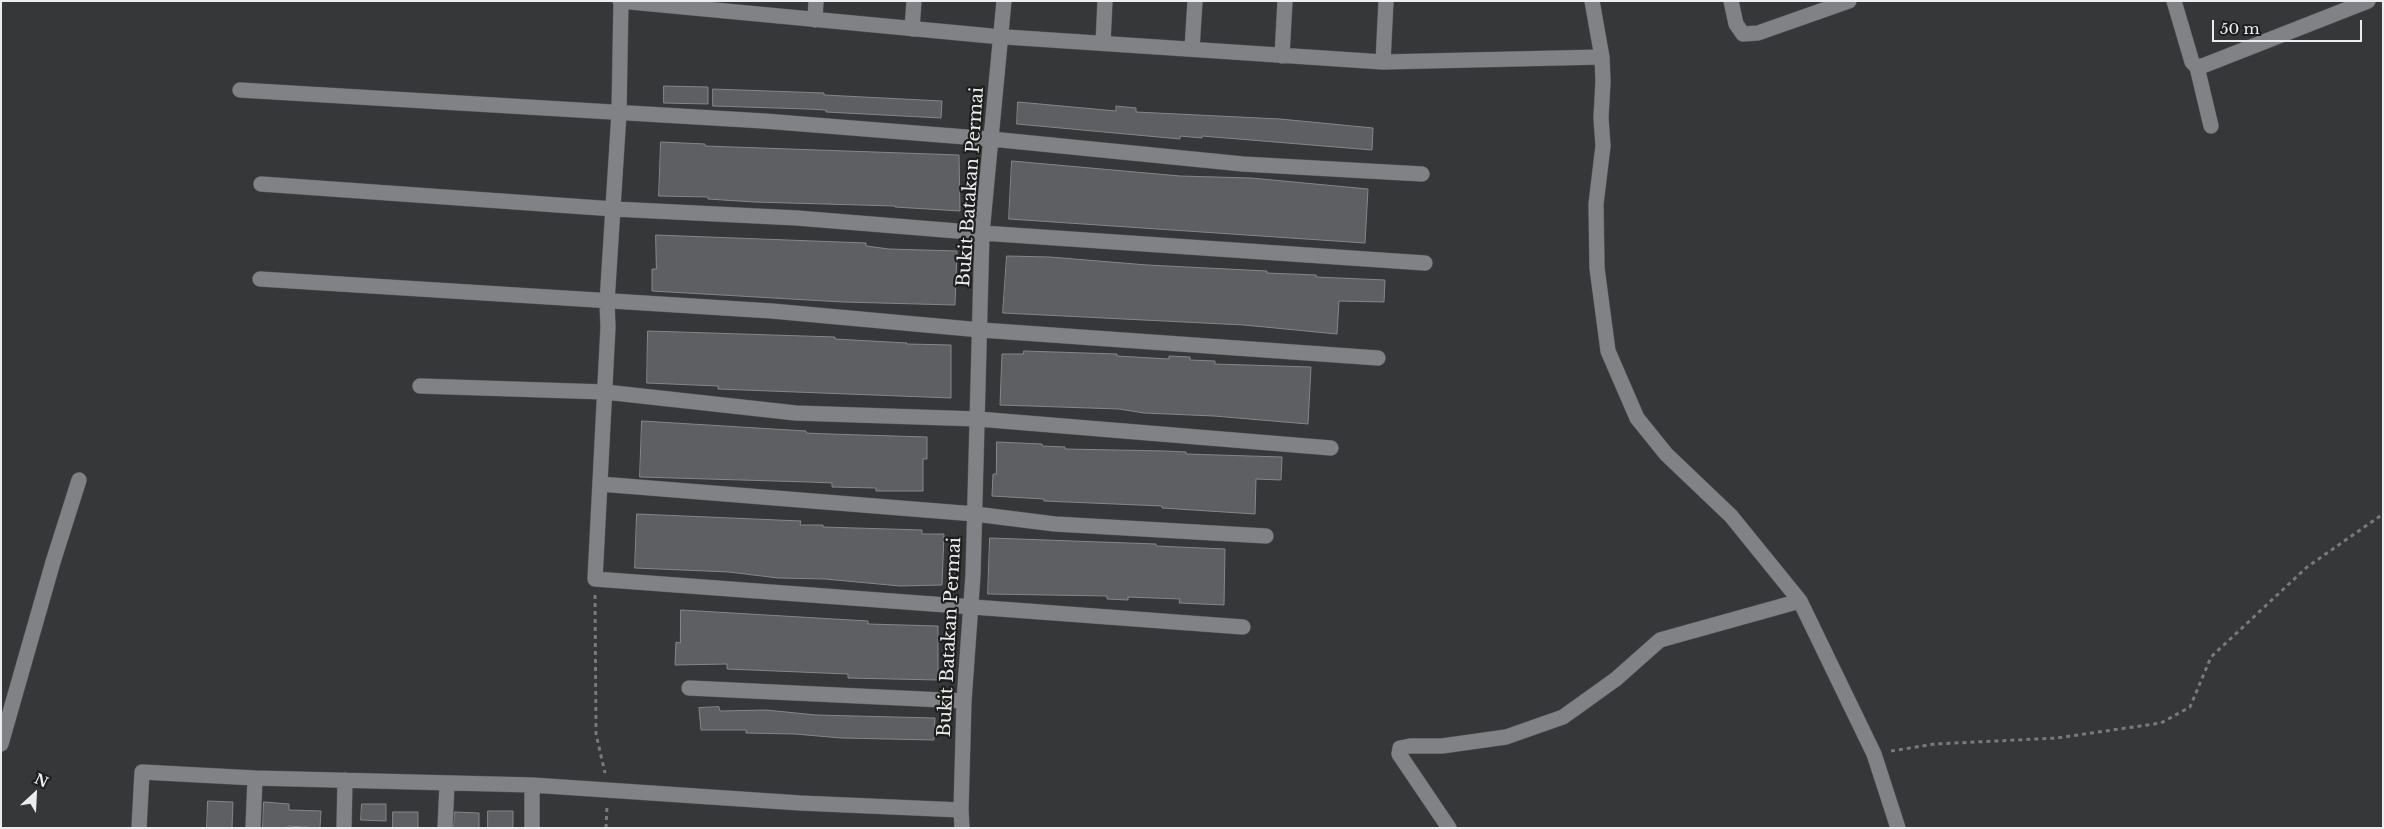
<!DOCTYPE html>
<style>
body{margin:0}
#map{position:relative;width:2384px;height:829px;overflow:hidden;background:#363739;font-family:"Libre Baskerville",serif}
canvas{display:block}
.frame{position:absolute;inset:0;border:2px solid #ededef;pointer-events:none}
.north{position:absolute;left:10px;top:769px;width:50px;height:50px;-webkit-text-stroke:4px #1e1e1f;paint-order:stroke;rotate:25deg;font-size:14px;font-weight:700;line-height:20px;text-align:center;color:#ededef}
.north::after{content:'';display:block;margin:auto;width:18px;height:22px;background:#ededef;clip-path:polygon(50% 0,100% 100%,50% 72%,0 100%)}
.scale{position:absolute;left:2212px;top:20px;width:150px;height:22px;box-sizing:border-box;border:2px solid #ededef;border-top:0;padding-left:6px;font-size:15px;line-height:18px;white-space:nowrap;color:#ededef;-webkit-text-stroke:4px #1e1e1f;paint-order:stroke}
</style>
<div id="map">
<canvas width="2384" height="829"></canvas>
<div class="frame"></div>
<div class="north">N</div>
<div class="scale">50 m</div>
</div>
<script>
const ctx = document.querySelector('canvas').getContext('2d');
ctx.lineJoin = 'round';
function fill(path, color) {
  ctx.fillStyle = color;
  ctx.fill(path, 'evenodd');
}
function stroke(path, color, width, dash) {
  ctx.strokeStyle = color;
  ctx.lineWidth = width;
  ctx.lineCap = dash ? 'butt' : 'round';
  ctx.setLineDash(dash || []);
  ctx.stroke(path);
}
function write(font, color, halo, rows, align = 'center') {
  ctx.font = font + ' "Libre Baskerville",serif';
  ctx.lineWidth = 4.5;
  ctx.setLineDash([]);
  ctx.textBaseline = 'middle';
  ctx.strokeStyle = halo;
  ctx.fillStyle = color;
  for (const [text, x, y, turn = 0] of rows) {
    ctx.save();
    ctx.translate(x, y);
    ctx.rotate((+turn || 0) * Math.PI / 180);
    ctx.textAlign = isNaN(turn) ? turn : align;
    if (halo) ctx.strokeText(text, 0, 0);
    ctx.fillText(text, 0, 0);
    ctx.restore();
  }
}
const building = new Path2D(`
 M664,86L708,87V104L664,103Z
 M713,89L824,93V95L942,101L941,118L826,112V110L807,109L713,106Z
 M1018,102L1116,111V106L1136,108V112L1280,119L1373,128L1372,150L1202,136V138L1180,136V139L1017,124Z
 M661,142L705,144V146L959,155L960,211L895,207V206L754,202L708,199V197L659,196Z
 M1012,161L1180,176L1251,178L1368,189L1365,243L1009,219Z
 M656,235L866,243V246L889,249L957,251L955,305L843,302L652,291V269H656Z
 M1007,256L1050,257L1147,265L1267,271V273L1316,275V277L1385,280L1384,302L1339,301L1337,334L1244,325L1003,313Z
 M648,331L835,337V339L907,343V344L951,345V398L718,389V386L647,383Z
 M1024,351L1117,354V356L1169,359V356L1190,357V360L1215,361V364L1311,367L1308,424L1214,416L1144,413L1119,409L1000,405L1002,354H1023Z
 M642,421L806,431V433L829,434L927,437V459H923V491H876V488L832,487V483L809,482L640,477Z
 M997,442L1042,444V446L1065,447V449L1165,451L1186,452V454L1282,457L1281,480L1256,479L1255,514L1162,508V506L1044,501V499L992,496L993,474H996Z
 M637,514L801,521L800,525H823V527L922,530V534H944L942,585L900,586L825,579L778,578L729,572L635,568Z
 M990,538L1156,544V546L1225,549L1224,605L1179,603L1180,599L1128,597V600L1107,599V596L988,594Z
 M681,610L868,621V624L938,626V680L848,678V674L727,669V664L675,665L676,642L680,643Z
 M719,707L720,711L766,710L816,715L935,718L934,740L841,738L795,734L746,733V730H701L699,708Z
 M208,801L233,802L232,828H207Z
 M264,802L289,804V810L321,811L320,828L288,826V828H263Z
 M362,804H386V821L361,820Z
 M488,811H513V828H488Z
 M393,812H418V828H393Z
 M455,812L479,813V828H454Z`);
const path = new Path2D(`
 M595,595L596,734L605,773
 M1891,751L1935,744L2057,738L2161,723L2190,707L2211,657L2307,567L2383,514
 M606,828L607,806`);
const minor = new Path2D(`
 M620,1L991,36L1383,62L1602,57
 M621,1L619,113L607,302L608,327L595,579L1243,627
 M1592,1L1602,57L1603,81L1601,118L1603,146L1596,204L1597,268L1608,351L1637,418L1666,454L1731,516L1800,601L1874,754L1898,828
 M1731,1L1736,24L1743,34L1758,33L1849,1
 M2174,1L2192,62L2197,67L2205,65L2368,1
 M815,20L816,1
 M912,29L914,1
 M1103,43L1105,1
 M1192,49L1195,1
 M1282,56L1285,1
 M1383,62L1386,1
 M2197,67L2211,126
 M240,90L764,121L991,139L1243,164L1422,174
 M261,184L614,209L797,218L982,233L1425,263
 M260,279L772,311L981,330L1378,358
 M420,386L605,392L796,413L978,419L1331,448
 M600,484L975,514L1055,524L1266,536
 M689,688L964,701
 M1,744L53,562L79,480
 M961,810L962,828
 M139,828L142,772L255,778L532,785L800,803L961,810L964,701L973,575L982,233L1004,1
 M253,828L255,778
 M344,828L345,780
 M445,828L447,784
 M532,828V785
 M1449,828L1399,754L1400,748L1410,746H1442L1506,737L1563,717L1616,679L1660,640L1800,601`);
const streetNames = [
 ["Bukit Batakan Permai",971,187,-86],
 ["Bukit Batakan Permai",950,637,-87]
];
fill(building, '#5d5f62');
stroke(building, '#858689', 1);
stroke(minor, '#535457', 16);
stroke(path, '#797a7c', 3, [4, 4]);
stroke(minor, '#818285', 15);
write('18px', '#ededef', '#1e1e1f', streetNames);
</script>
